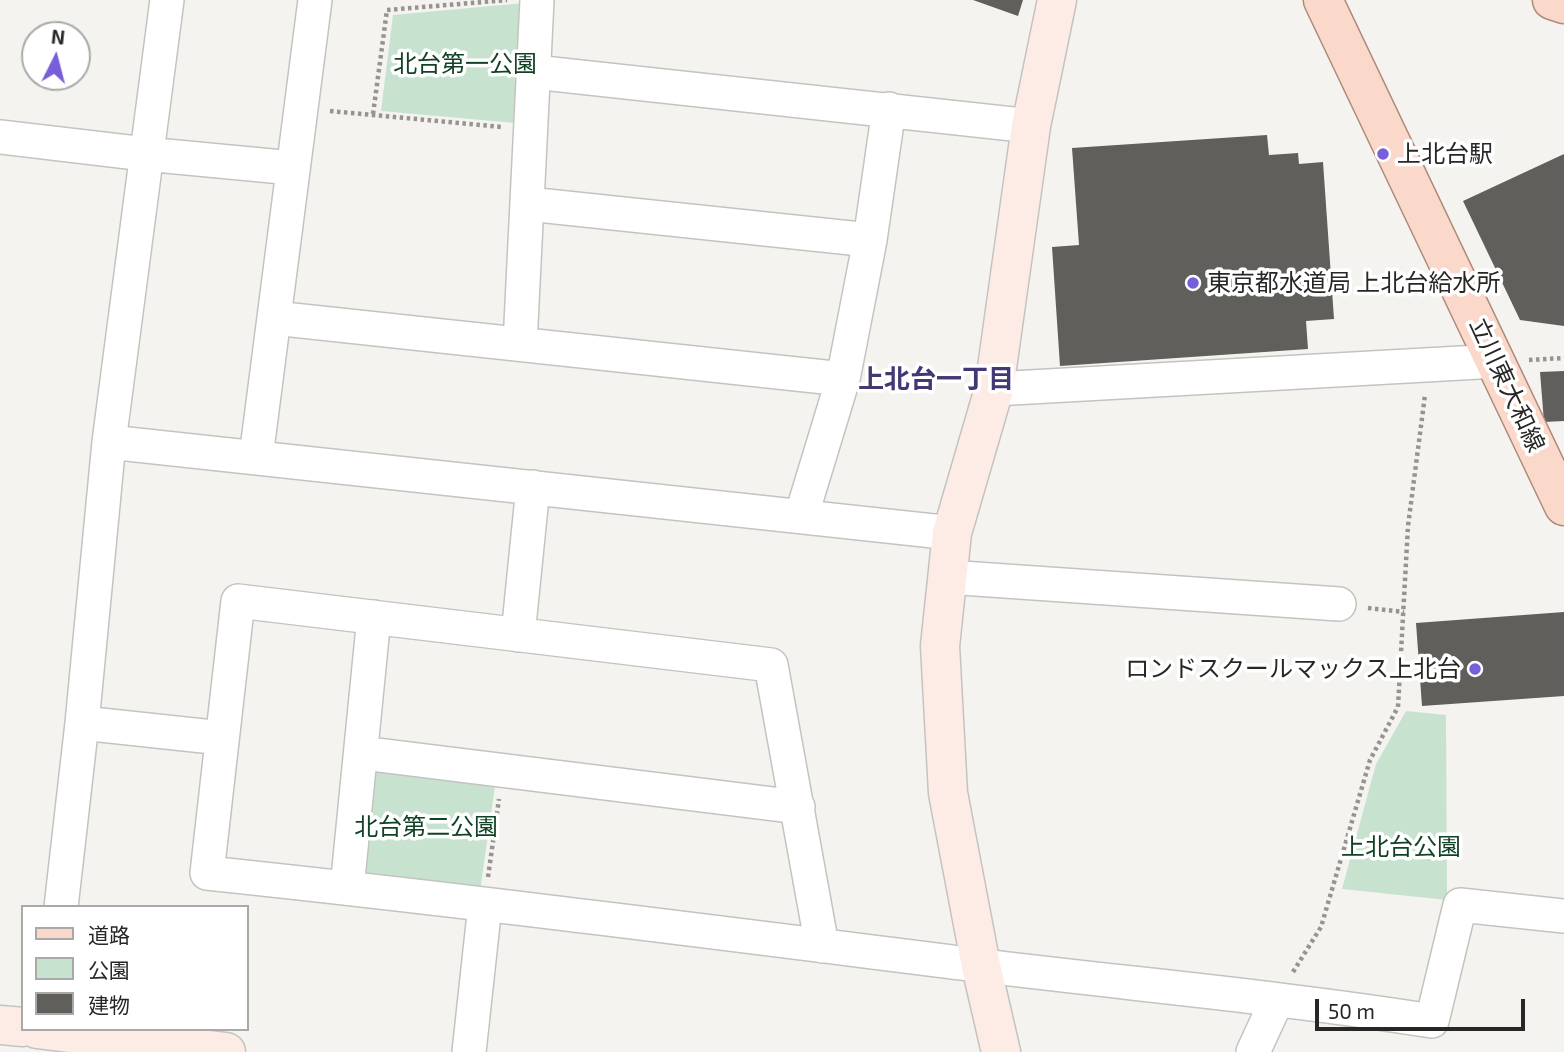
<!DOCTYPE html>
<meta charset="utf-8">
<style>
body{margin:0}
#map{position:relative;width:1564px;height:1052px;overflow:hidden;background:#f5f3f0;font-family:"Exo 2","Noto Sans JP",sans-serif}
canvas{display:block}
.legend{position:absolute;left:21px;top:905px;width:228px;height:126px;box-sizing:border-box;background:#fff;border:2px solid #a9a9a8;margin:0;padding:9px 12px;list-style:none;font-size:21px;color:#272726}
.legend li{display:flex;align-items:center;gap:14px;height:35px}
.legend b{width:35px;border:2px solid #a9a9a8}
.north{position:absolute;left:21px;top:21px;width:70px;height:70px;box-sizing:border-box;background:#fff;border:2px solid #a9a9a8;border-radius:50%;rotate:6deg;font-size:19px;font-weight:700;line-height:28px;text-align:center;color:#272726}
.north::after{content:'';display:block;margin:auto;width:24px;height:32px;background:#795ed9;clip-path:polygon(50% 0,100% 100%,50% 72%,0 100%)}
.scale{position:absolute;left:1315px;top:999px;width:210px;height:32px;box-sizing:border-box;border:4px solid #272726;border-top:0;padding-left:9px;font-size:21px;line-height:24px;white-space:nowrap;color:#272726;-webkit-text-stroke:5px #fff;paint-order:stroke}
</style>
<div id="map">
<canvas width="1564" height="1052"></canvas>
<ul class="legend">
<li><b style="height:9px;background:#fad9ca"></b>道路</li>
<li><b style="height:19px;background:#c7e3cf"></b>公園</li>
<li><b style="height:19px;background:#605f5c"></b>建物</li>
</ul>
<div class="north">N</div>
<div class="scale">50 m</div>
</div>
<script>
const ctx = document.querySelector('canvas').getContext('2d');
ctx.lineJoin = 'round';
function fill(path, color) {
  ctx.fillStyle = color;
  ctx.fill(path, 'evenodd');
}
function stroke(path, color, width, dash) {
  ctx.strokeStyle = color;
  ctx.lineWidth = width;
  ctx.lineCap = dash ? 'butt' : 'round';
  ctx.setLineDash(dash || []);
  ctx.stroke(path);
}
function write(font, color, halo, rows, align = 'center') {
  ctx.font = font + ' "Exo 2","Noto Sans JP",sans-serif';
  ctx.lineWidth = 7;
  ctx.setLineDash([]);
  ctx.textBaseline = 'middle';
  ctx.strokeStyle = halo;
  ctx.fillStyle = color;
  for (const [text, x, y, turn = 0] of rows) {
    ctx.save();
    ctx.translate(x, y);
    ctx.rotate((+turn || 0) * Math.PI / 180);
    ctx.textAlign = isNaN(turn) ? turn : align;
    if (halo) ctx.strokeText(text, 0, 0);
    ctx.fillText(text, 0, 0);
    ctx.restore();
  }
}
const green = new Path2D(`
 M524,3L515,123L381,111L393,15Z
 M1406,711L1446,715L1447,900L1342,889L1376,764Z
 M371,763L496,779L480,891L357,875Z`);
const building = new Path2D(`
 M973,0H1023L1018,16Z
 M1267,135L1269,155L1298,153L1299,164L1323,162L1334,319L1306,321L1308,349L1060,366L1052,247L1079,245L1072,148Z
 M1564,154V326L1520,320L1463,201Z
 M1564,371V421L1544,422L1540,372Z
 M1564,612V696L1422,706L1416,623Z`);
const path = new Path2D(`
 M330,111L502,127
 M373,114L387,10L507,0
 M1529,360L1564,358
 M1368,608L1404,612
 M488,877L499,799
 M1293,972L1321,927L1370,760L1398,707L1408,526L1425,395`);
const street = new Path2D(`
 M534,72L1031,126
 M0,137L145,154L293,168
 M528,204L870,240
 M274,318L843,379
 M520,344L537,0
 M994,389L1497,361
 M109,442L952,533
 M256,457L315,0
 M801,517L843,379L870,240L889,109
 M947,577L1339,604
 M518,635L533,487
 M82,723L222,738
 M362,753L798,807
 M347,888L374,617
 M61,907L82,723L109,442L167,0
 M822,946L771,665L238,601L207,873C464,900 720,933 977,965C1129,984 1281,997 1432,1021L1460,905L1564,916
 M469,1052L485,905
 M1253,1052L1277,1000`);
const secondary = new Path2D(`
 M0,1025L23,1027
 M37,1029L226,1052
 M1001,1052L981,966L948,793L940,646L952,533L994,389L1031,126L1057,0`);
const primary = new Path2D(`
 M1323,0L1564,506
 M1552,0L1564,4`);
const markers = [
 [1383,154,7,"#795ed9"],
 [1193,283,7,"#795ed9"],
 [1475,669,7,"#795ed9"]
];
const parkNames = [
 ["北台第一公園",465,64],
 ["北台第二公園",426,827],
 ["上北台公園",1401,847]
];
const poiNames = [
 ["上北台駅",1397,154],
 ["東京都水道局 上北台給水所",1207,283],
 ["ロンドスクールマックス上北台",1461,669,"right"]
];
const streetNames = [
 ["立川東大和線",1507,385,65]
];
const neighbourhoodNames = [
 ["上北台一丁目",936,379]
];
fill(green, '#c7e3cf');
fill(building, '#605f5c');
stroke(street, '#c5c3c0', 36);
stroke(secondary, '#c5c3c0', 41);
stroke(primary, '#ae8a7a', 41);
stroke(path, '#959491', 4.5, [3.5, 3.5]);
stroke(street, '#fff', 33);
stroke(secondary, '#fdece5', 38);
stroke(primary, '#fad9ca', 38);
for (const [x, y, r, color] of markers) {
  const dot = new Path2D();
  dot.arc(x, y, r, 0, 2 * Math.PI);
  ctx.fillStyle = color;
  ctx.fill(dot);
  stroke(dot, '#fff', 2.5);
}
write('24px', '#124226', '#fff', parkNames);
write('24px', '#272726', '#fff', poiNames, 'left');
write('24px', '#272726', '#fff', streetNames);
write('bold 26px', '#433774', '#fff', neighbourhoodNames);
</script>
